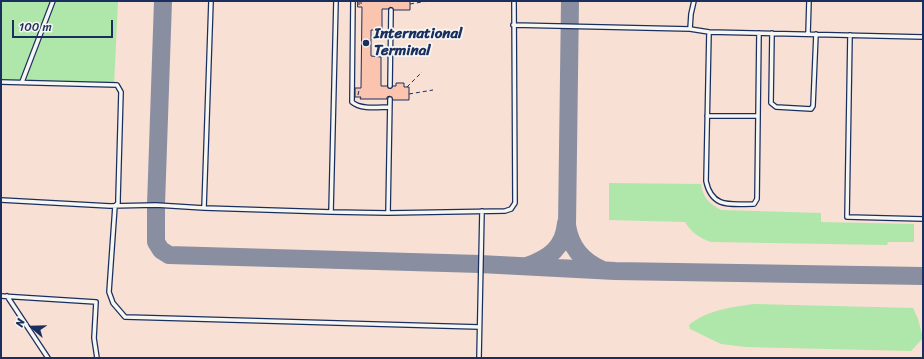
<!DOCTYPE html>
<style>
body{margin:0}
#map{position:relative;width:924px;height:359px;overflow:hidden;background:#f7ece4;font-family:Sriracha,sans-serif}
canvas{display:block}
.frame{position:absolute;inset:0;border:2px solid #1b2f5e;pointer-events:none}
.north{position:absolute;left:12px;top:307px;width:40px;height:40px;-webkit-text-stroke:3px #f6f6f2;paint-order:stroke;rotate:290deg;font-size:11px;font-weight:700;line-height:16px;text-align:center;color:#1b2f5e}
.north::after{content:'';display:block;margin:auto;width:14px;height:18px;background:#1b2f5e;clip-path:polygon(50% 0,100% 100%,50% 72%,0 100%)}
.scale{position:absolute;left:12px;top:20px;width:101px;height:18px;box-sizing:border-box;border:2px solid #1b2f5e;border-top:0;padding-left:5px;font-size:12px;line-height:14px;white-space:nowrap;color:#1b2f5e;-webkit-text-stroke:3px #f6f6f2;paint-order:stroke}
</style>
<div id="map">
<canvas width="924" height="359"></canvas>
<div class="frame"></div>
<div class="north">N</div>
<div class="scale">100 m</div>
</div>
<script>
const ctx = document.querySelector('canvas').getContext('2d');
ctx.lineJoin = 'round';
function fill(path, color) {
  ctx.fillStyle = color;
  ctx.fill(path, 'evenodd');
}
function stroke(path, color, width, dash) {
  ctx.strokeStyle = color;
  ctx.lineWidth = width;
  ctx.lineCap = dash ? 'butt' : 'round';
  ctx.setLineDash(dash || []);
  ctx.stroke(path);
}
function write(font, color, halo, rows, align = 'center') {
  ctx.font = font + ' Sriracha,sans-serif';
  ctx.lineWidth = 3.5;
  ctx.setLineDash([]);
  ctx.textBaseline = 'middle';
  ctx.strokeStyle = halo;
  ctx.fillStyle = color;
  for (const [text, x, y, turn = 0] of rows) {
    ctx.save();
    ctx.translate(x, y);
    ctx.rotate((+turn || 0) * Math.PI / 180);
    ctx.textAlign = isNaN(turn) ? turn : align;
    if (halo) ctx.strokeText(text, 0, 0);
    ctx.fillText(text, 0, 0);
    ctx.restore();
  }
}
const built = new Path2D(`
 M1,1H923V358H1Z`);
const green = new Path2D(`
 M1,1H118L114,85L22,82L1,79Z
 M609,183L701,184C703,198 709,203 721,210L821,213V222L914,224V242H888L887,245L711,242C699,238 691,232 685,222L609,220Z
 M754,304L913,308L918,319L923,338L911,351L746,347L721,344L690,329L689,325C707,310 732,307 754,304Z`);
const taxiway = new Path2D(`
 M163,1L156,205V242L161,250L169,255L480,264L615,271L923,276
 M570,1L567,225C570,247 583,262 603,270
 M527,266C549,258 564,248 566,223`);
const building = new Path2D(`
 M358,1H410V10H394L391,7L388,9H382V30H371V56L381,57V86H387L390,89L393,86H396V83H404V87H409V100H393L390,96L387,97V99H360L361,97H355V88H361L362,7H358Z`);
const path = new Path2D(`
 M359,1V5H361V1
 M410,4L428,1
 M407,87L422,72
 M409,94L433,90
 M358,95L359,90`);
const lane = new Path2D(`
 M211,1L204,208L331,212
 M336,1L331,212L388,213
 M353,1L352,102C361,110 379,107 389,107
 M513,25L690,29L709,32L923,37
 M690,29L691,14L694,1
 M709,32L706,181C712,209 731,204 754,204L757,199L759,33
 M772,33L771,103L776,107L811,109L813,106L816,34
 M808,34L809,1
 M850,35L847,217L923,219
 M1,82L117,85L121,92L118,199V203L115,206L109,292L113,303L125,317L479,327
 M22,82L53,1
 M390,86L391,10
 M390,99L388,213L505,211L511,209L515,203L514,1
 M707,116H758
 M1,200L110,206L156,205L204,208
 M1,296L96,302L94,338L97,358
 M7,296L48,358
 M479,358L482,211`);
const markers = [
 [366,43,4,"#1b2f5e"]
];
const poiNames = [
 ["International",374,34],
 ["Terminal",374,51]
];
fill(built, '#f8e0d4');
fill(green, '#afe6a9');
stroke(taxiway, '#898ea1', 18);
fill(building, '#fbc4ae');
stroke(building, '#1b2f5e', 1);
stroke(lane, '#1b2f5e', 6);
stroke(path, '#1b2f5e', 1, [4, 3]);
stroke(lane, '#f6f6f2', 3.5);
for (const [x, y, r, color] of markers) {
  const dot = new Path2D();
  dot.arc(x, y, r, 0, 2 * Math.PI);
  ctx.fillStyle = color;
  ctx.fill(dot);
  stroke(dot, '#f6f6f2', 1.5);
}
write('bold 15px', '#1b2f5e', '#f6f6f2', poiNames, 'left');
</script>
